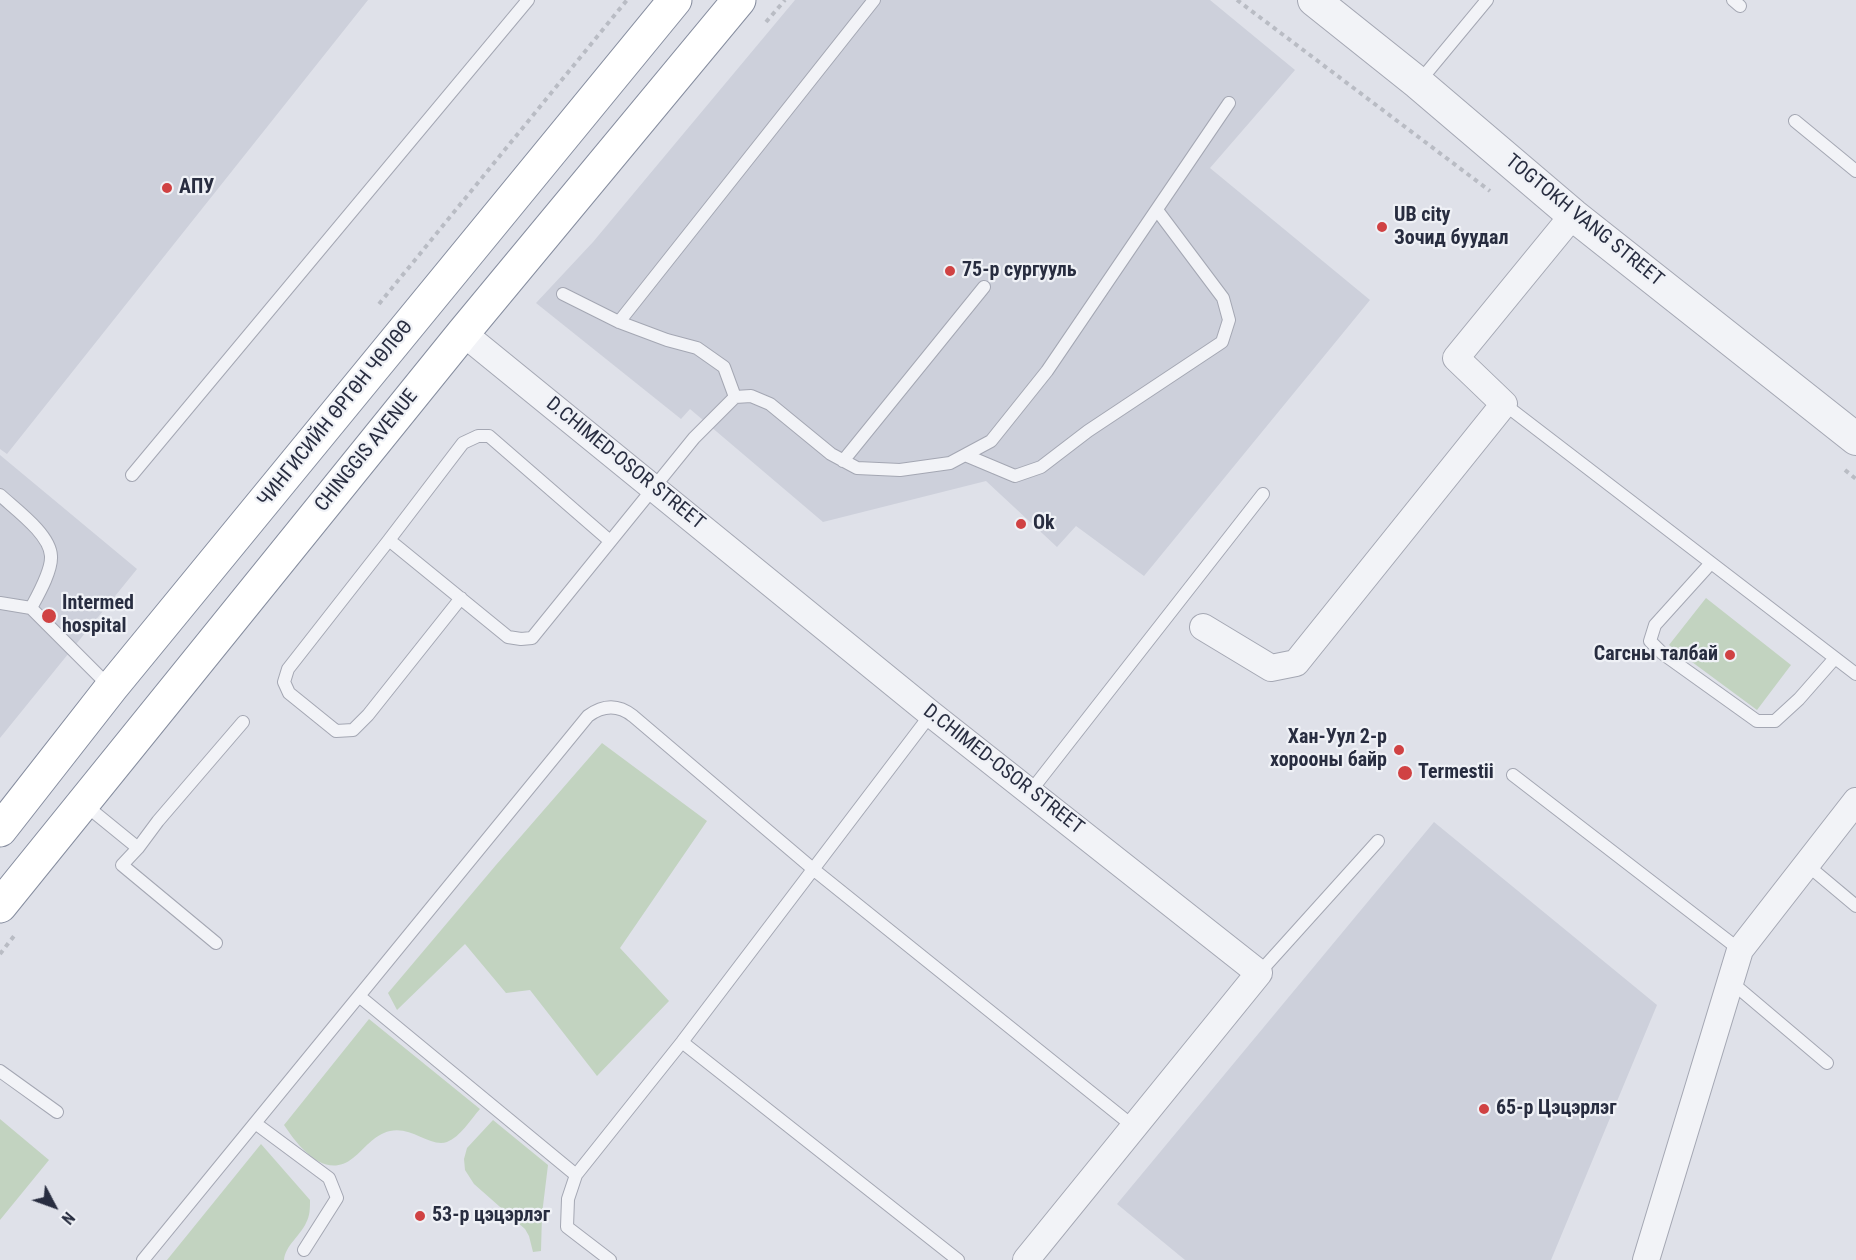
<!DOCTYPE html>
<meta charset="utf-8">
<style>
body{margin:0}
#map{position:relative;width:1856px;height:1260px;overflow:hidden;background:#dfe1e9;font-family:"Roboto Condensed",sans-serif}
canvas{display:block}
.north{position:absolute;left:24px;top:1176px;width:60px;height:60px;-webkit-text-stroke:4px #eff1f6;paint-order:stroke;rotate:131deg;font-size:16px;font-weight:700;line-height:24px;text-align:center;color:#282d40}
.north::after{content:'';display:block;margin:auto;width:21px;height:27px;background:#282d40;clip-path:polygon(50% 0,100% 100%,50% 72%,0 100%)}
</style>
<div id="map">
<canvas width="1856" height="1260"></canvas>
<div class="north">N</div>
</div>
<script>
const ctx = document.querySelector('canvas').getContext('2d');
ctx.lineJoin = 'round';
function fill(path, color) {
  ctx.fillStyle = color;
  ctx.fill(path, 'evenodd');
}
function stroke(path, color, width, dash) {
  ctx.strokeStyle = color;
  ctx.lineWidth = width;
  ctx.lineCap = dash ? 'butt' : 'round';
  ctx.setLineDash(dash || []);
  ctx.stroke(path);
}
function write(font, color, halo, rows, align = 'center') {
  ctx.font = font + ' "Roboto Condensed",sans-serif';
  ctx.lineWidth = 4.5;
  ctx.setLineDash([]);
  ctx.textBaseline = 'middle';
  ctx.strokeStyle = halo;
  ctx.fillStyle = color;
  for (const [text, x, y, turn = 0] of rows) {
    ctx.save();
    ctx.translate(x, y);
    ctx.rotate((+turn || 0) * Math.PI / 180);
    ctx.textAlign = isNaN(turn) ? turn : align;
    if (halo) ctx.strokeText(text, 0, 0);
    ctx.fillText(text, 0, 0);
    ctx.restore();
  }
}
const built = new Path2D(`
 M0,0H368L7,454L0,449Z
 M795,0H1210L1295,70L1210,168L1370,300L1144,576L1076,526L1057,547L986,481L823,522L690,409L681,419L536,303L593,242Z
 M0,455L137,569L0,738Z
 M1434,822L1657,1005L1551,1260H1185L1117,1204Z`);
const green = new Path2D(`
 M1706,598L1791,665L1757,710L1669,645Z
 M602,743L707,821L620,948L669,1001L597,1076L530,990L506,993L465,944L397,1010L388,993L496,865Z
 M369,1019L480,1109C471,1119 460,1137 447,1142C431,1148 412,1126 390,1131C373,1135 365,1149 353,1158C325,1181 298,1146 284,1125Z
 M0,1119L49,1160L0,1220Z
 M493,1120L548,1165L542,1214L541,1251L533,1252L529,1236L525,1229L474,1184L465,1170L464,1159L467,1148Z
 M261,1144L310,1200C310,1208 310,1216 306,1223C300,1236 285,1246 284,1260H167Z`);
const path = new Path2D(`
 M1237,0L1490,191
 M766,22L785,0
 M379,304L627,0
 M1845,470L1856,479
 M0,954L14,936`);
const service = new Path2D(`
 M1733,0L1740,6
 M1419,82L1487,0
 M1795,121L1856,171
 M563,294L619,322L667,340L697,348L724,367L735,397
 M619,322L874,0
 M1504,404L1856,674
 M965,455L1015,476L1041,467L1088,431L1222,342L1229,320L1223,298L1157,210
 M843,461L984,287
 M132,475L528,0
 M0,495C15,509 50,534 51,556C52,571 38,595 31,608
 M389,540L463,443L478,436H489L610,541
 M1711,563L1655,625L1650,641L1662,653L1757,721H1775L1799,699L1835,658
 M461,598L368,715L353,730L336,731L289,693L284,682L288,669L389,540L508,637L521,639L532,638L694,438L735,397L751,396L770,404L831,454L857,468L900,470L950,463L991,441L1047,371L1229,103
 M0,603L31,608L110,687
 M1513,775L1740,950
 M1030,792L1263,494
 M84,804L138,848L158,821L243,722
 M138,848L122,865L216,943
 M1806,864L1856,906
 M1259,973L1378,841
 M1730,981L1827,1063
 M359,996L576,1175
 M682,1042L958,1260
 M0,1071L57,1112
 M255,1123L329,1178L337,1198L304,1250
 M143,1260L588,716C603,705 618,704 633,716L813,869L1134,1127
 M610,1260L567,1227L568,1199L576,1175L682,1042L931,714`);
const minor = new Path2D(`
 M463,333L931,714L1259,973L1026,1260
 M1203,627L1271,668L1296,663L1504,404L1456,358L1573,215
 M1646,1260L1740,950L1856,801`);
const tertiary = new Path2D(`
 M1314,0L1418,83L1573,215L1856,439`);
const trunk = new Path2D(`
 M0,830L111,688L675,0
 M0,906L463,333L739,0`);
const markers = [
 [167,188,6,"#d04243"],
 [1382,227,6,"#d04243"],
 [950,271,6,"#d04243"],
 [1021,524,6,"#d04243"],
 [49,616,8,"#d04243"],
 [1730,655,6,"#d04243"],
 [1399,750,6,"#d04243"],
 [1405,773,8,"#d04243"],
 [1484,1109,6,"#d04243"],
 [420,1216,6,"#d04243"]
];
const poiNames = [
 ["АПУ",179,188],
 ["UB city",1394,216],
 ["Зочид буудал",1394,239],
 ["75-р сургууль",962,271],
 ["Ok",1033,524],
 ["Intermed",62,604],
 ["hospital",62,627],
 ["Сагсны талбай",1718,655,"right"],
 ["Хан-Уул 2-р",1387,738,"right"],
 ["хорооны байр",1387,761,"right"],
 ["Termestii",1418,773],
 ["65-р Цэцэрлэг",1496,1109],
 ["53-р цэцэрлэг",432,1216]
];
const streetNames = [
 ["TOGTOKH VANG STREET",1584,221,39],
 ["ЧИНГИСИЙН ӨРГӨН ЧӨЛӨӨ",336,414,-51],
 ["CHINGGIS AVENUE",367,451,-51],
 ["D.CHIMED-OSOR STREET",625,464,39],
 ["D.CHIMED-OSOR STREET",1003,770,38]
];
fill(built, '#cdd0db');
fill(green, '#c2d3c0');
stroke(service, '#a4a7b3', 14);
stroke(minor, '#a4a7b3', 28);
stroke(tertiary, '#a4a7b3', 34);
stroke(trunk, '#868d9f', 35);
stroke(path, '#b9bcc4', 4, [4.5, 4.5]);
stroke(service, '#f2f3f7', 12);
stroke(minor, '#f2f3f7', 26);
stroke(tertiary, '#f2f3f7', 32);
stroke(trunk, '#fff', 33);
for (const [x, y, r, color] of markers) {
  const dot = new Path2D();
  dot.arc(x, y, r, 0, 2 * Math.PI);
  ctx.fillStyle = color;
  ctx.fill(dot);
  stroke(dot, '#eff1f6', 2);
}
write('bold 20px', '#282d40', '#eff1f6', poiNames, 'left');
write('20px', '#282d40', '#eff1f6', streetNames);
</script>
